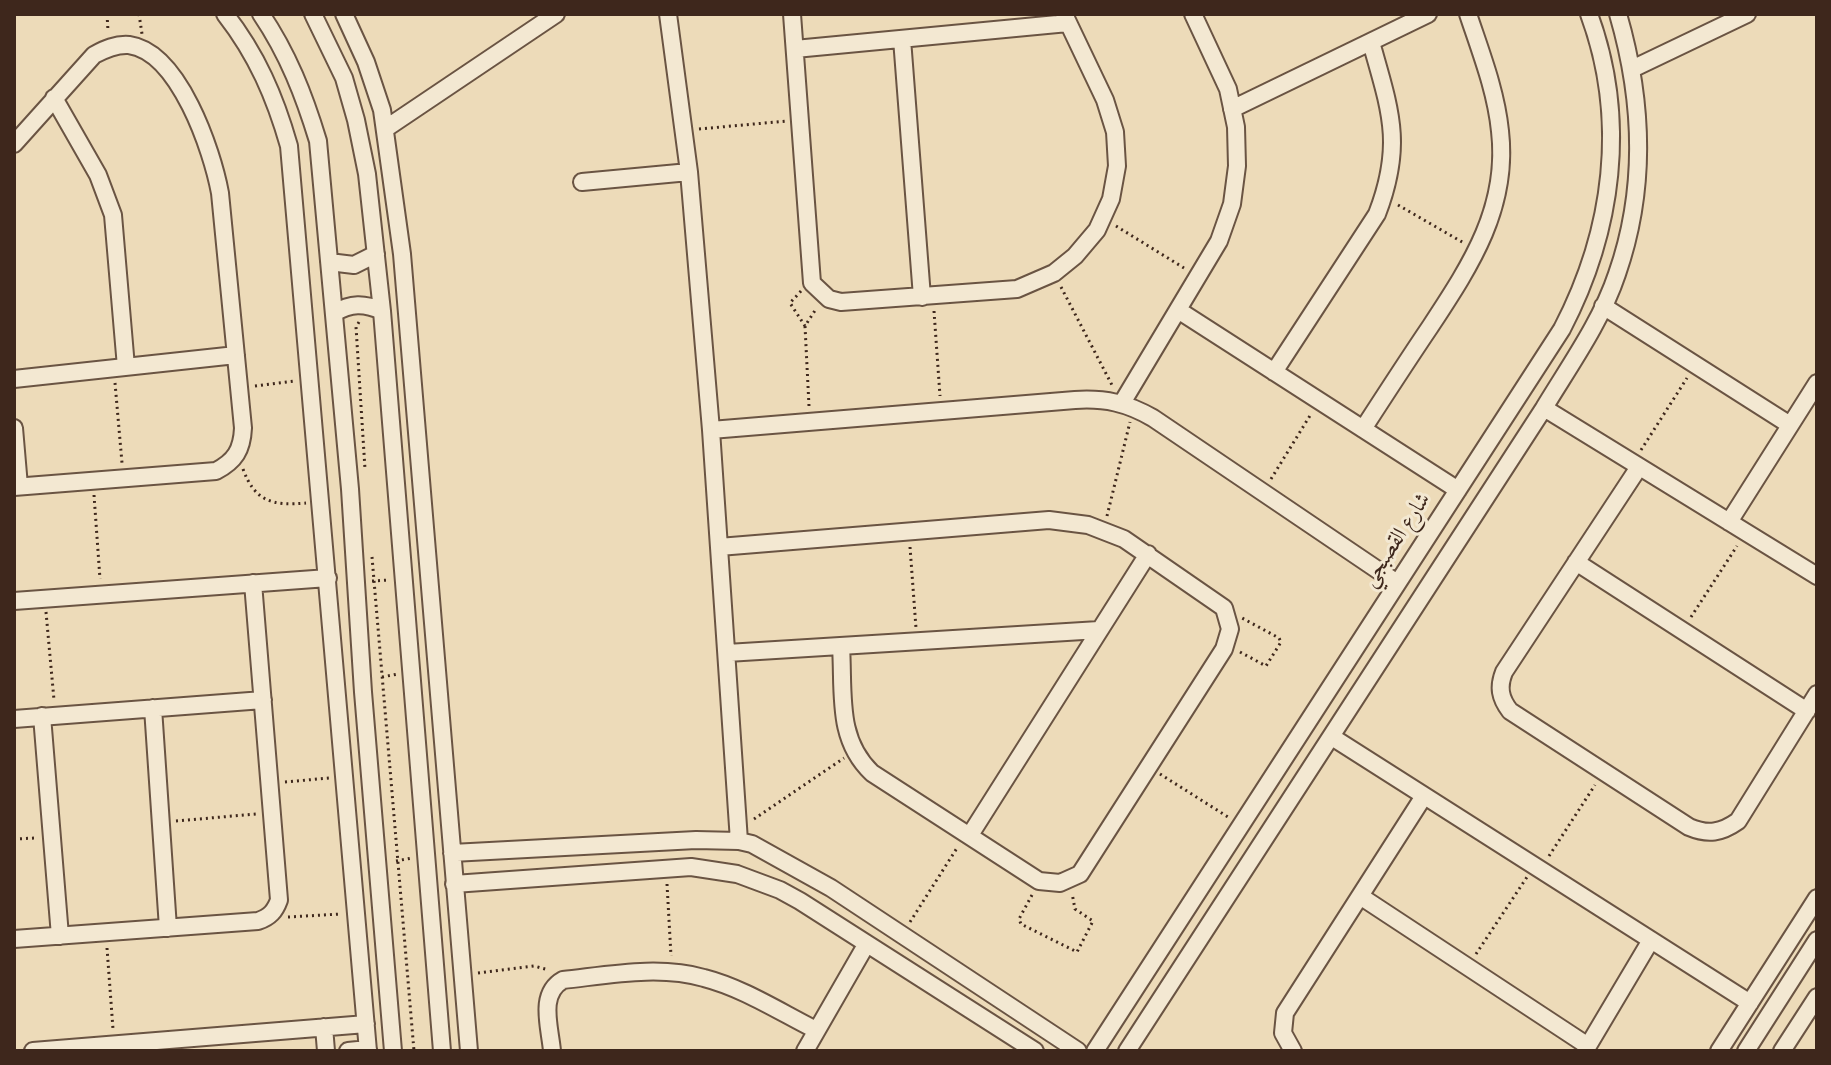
<!DOCTYPE html>
<meta charset="utf-8">
<style>
body{margin:0}
#map{position:relative;width:1831px;height:1065px;overflow:hidden;background:#eddbb9;font-family:Vollkorn,serif}
canvas{display:block}
.frame{position:absolute;inset:0;border:16px solid #3e271c;pointer-events:none}
</style>
<div id="map">
<canvas width="1831" height="1065"></canvas>
<div class="frame"></div>
</div>
<script>
const ctx = document.querySelector('canvas').getContext('2d');
ctx.lineJoin = 'round';
function stroke(path, color, width, dash) {
  ctx.strokeStyle = color;
  ctx.lineWidth = width;
  ctx.lineCap = dash ? 'butt' : 'round';
  ctx.setLineDash(dash || []);
  ctx.stroke(path);
}
function write(font, color, halo, rows, align = 'center') {
  ctx.font = font + ' Vollkorn,Amiri,serif';
  ctx.lineWidth = 6;
  ctx.setLineDash([]);
  ctx.textBaseline = 'middle';
  ctx.strokeStyle = halo;
  ctx.fillStyle = color;
  for (const [text, x, y, turn = 0] of rows) {
    ctx.save();
    ctx.translate(x, y);
    ctx.rotate((+turn || 0) * Math.PI / 180);
    ctx.textAlign = isNaN(turn) ? turn : align;
    if (halo) ctx.strokeText(text, 0, 0);
    ctx.fillText(text, 0, 0);
    ctx.restore();
  }
}
const path = new Path2D(`
 M107,14L108,31
 M139,14L142,34
 M699,129L787,121
 M1398,205L1464,243
 M1116,226L1184,268
 M1061,287L1113,387
 M801,291L790,303L805,326
 M934,311L940,396
 M359,322L356,327L365,469
 M115,383L122,463
 M255,386L295,381
 M809,406L805,326L816,309
 M1641,450L1687,378
 M243,469C255,502 273,506 306,503
 M1271,479L1311,414
 M94,495L100,579
 M1107,516L1130,422
 M910,547L916,628
 M372,557L414,1051
 M372,581L389,580
 M46,612L54,700
 M1691,617L1737,546
 M1240,652L1266,666L1281,642L1279,638L1242,618
 M382,677L398,674
 M1160,774L1228,817
 M285,782L329,778
 M754,819L844,758
 M176,821L256,814
 M14,839L36,838
 M1549,856L1595,785
 M396,861L412,858
 M667,884L671,956
 M1032,895L1019,919L1021,924L1077,952L1093,921L1075,909L1072,893
 M288,917L341,914
 M910,922L957,848
 M107,948L113,1029
 M1476,954L1527,877
 M478,973L534,966L549,970`);
const minor = new Path2D(`
 M225,14C257,55 275,97 289,146L368,1051
 M261,14C288,54 304,95 318,141L350,489L363,692L393,1051
 M313,14L344,78L356,120L367,174L382,311L442,1051
 M344,14L366,62L382,110L402,254L469,1051
 M668,14L689,172L711,430L739,841
 M792,14L812,283L829,299L841,302L1017,289L1054,273L1075,256L1097,230L1111,199L1117,166L1115,132L1105,100L1064,14
 M902,39L922,297
 M795,49L1068,23
 M1632,69L1747,14
 M54,98L98,175L113,215L126,367
 M1232,109L1428,14
 M385,129L556,14
 M14,144L94,55C105,49 116,44 129,45C179,52 212,150 220,193L243,428C242,450 235,461 216,471L14,487
 M582,182L689,172
 M329,262L354,265L376,254
 M1603,306L1790,425
 M1178,310L1458,490
 M334,313C351,303 364,303 382,311
 M1274,372L1377,214C1404,144 1390,110 1371,42
 M14,379L236,355
 M1122,403L1219,241L1232,204L1237,166L1236,127L1228,89L1193,14
 M1544,408L1817,576
 M14,428L19,486
 M1363,429C1385,395 1407,361 1430,327C1470,266 1509,208 1500,131C1496,91 1481,53 1468,14
 M711,430L1075,400C1105,398 1127,403 1153,418L1397,583
 M1639,467L1504,672C1498,687 1500,698 1510,711L1689,827C1708,835 1721,833 1738,821L1817,694
 M1729,522L1817,383
 M719,547L1049,520L1088,525L1124,539L1224,608L1230,629L1224,649L1080,874L1060,883L1039,881L872,773C836,739 844,693 841,646
 M1576,562L1807,711
 M14,601L328,578
 M727,653L1099,630
 M153,708L168,928
 M42,716L60,936
 M14,719L263,700
 M1332,737L1750,1003
 M970,835L1148,554
 M452,853L696,840L739,841L752,844L831,888L1078,1051
 M454,884L691,867L737,874L780,890L800,901L1035,1051
 M1360,896L1588,1046
 M14,939L258,921C270,917 275,911 279,900L253,583
 M324,1027L326,1051
 M33,1051L366,1024
 M348,1051L368,1049
 M552,1051C550,1027 538,994 563,980C609,975 659,965 704,978C743,988 780,1012 816,1030
 M805,1051L866,945
 M1095,1051L1562,329C1613,231 1628,120 1589,14
 M1127,1051L1544,408C1570,365 1601,322 1617,274C1647,188 1643,100 1618,14
 M1293,1051L1283,1033L1285,1013L1424,796
 M1585,1051L1651,940
 M1719,1051L1817,898
 M1746,1051L1817,940
 M1782,1051L1817,997`);
const streetNames = [
 ["شارع القصبجي",1398,541,-57]
];
stroke(minor, '#6a5443', 20);
stroke(path, '#3e271c', 3, [2, 4]);
stroke(minor, '#f3e8d2', 16);
write('22px', '#3e271c', '#f3e8d2', streetNames);
</script>
